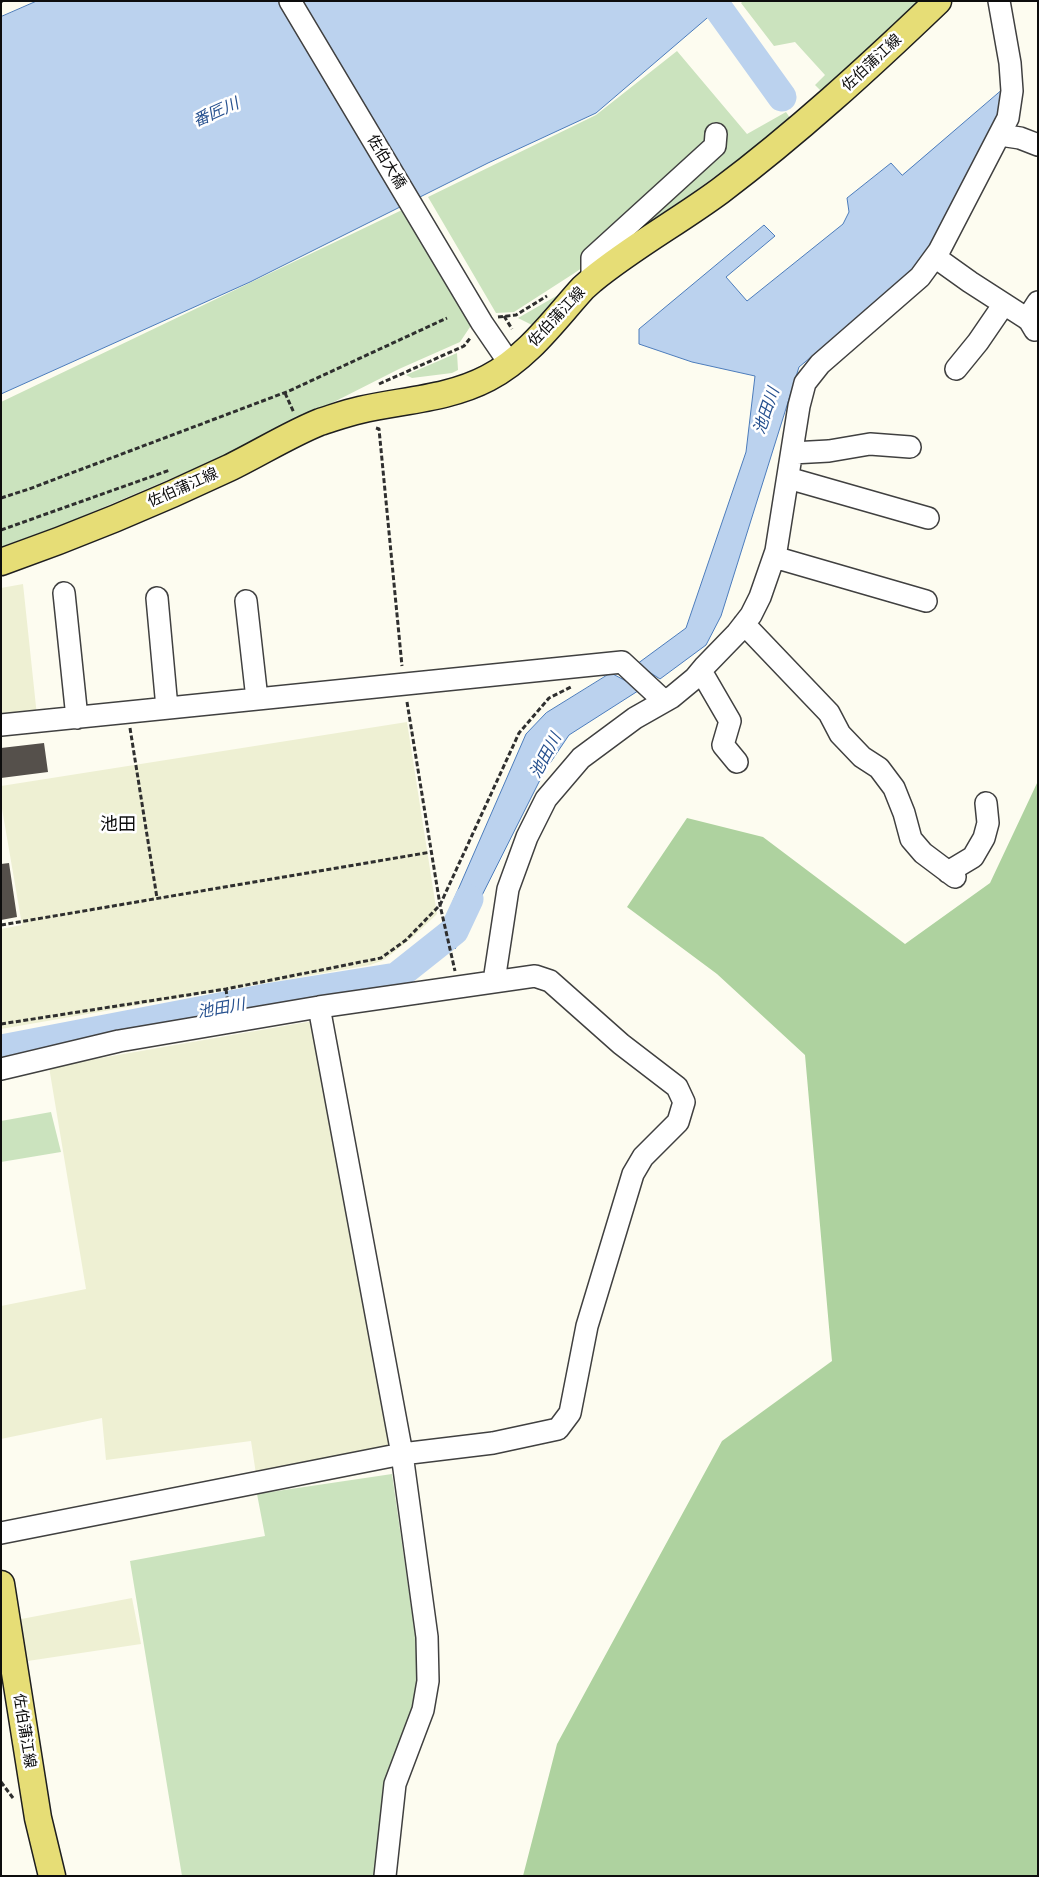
<!DOCTYPE html>
<meta charset="utf-8">
<style>
body{margin:0}
#map{position:relative;width:1039px;height:1877px;overflow:hidden;background:#fdfcf0;font-family:Bitter,serif}
canvas{display:block}
.frame{position:absolute;inset:0;border:2px solid #0d0d0d;pointer-events:none}
</style>
<div id="map">
<canvas width="1039" height="1877"></canvas>
<div class="frame"></div>
</div>
<script>
const ctx = document.querySelector('canvas').getContext('2d');
ctx.lineJoin = 'round';
function fill(path, color) {
  ctx.fillStyle = color;
  ctx.fill(path, 'evenodd');
}
function stroke(path, color, width, dash) {
  ctx.strokeStyle = color;
  ctx.lineWidth = width;
  ctx.lineCap = dash ? 'butt' : 'round';
  ctx.setLineDash(dash || []);
  ctx.stroke(path);
}
function write(font, color, halo, rows, align = 'center') {
  ctx.font = font + ' Bitter,"Noto Sans JP",serif';
  ctx.lineWidth = 5;
  ctx.setLineDash([]);
  ctx.textBaseline = 'middle';
  ctx.strokeStyle = halo;
  ctx.fillStyle = color;
  for (const [text, x, y, turn = 0] of rows) {
    ctx.save();
    ctx.translate(x, y);
    ctx.rotate((+turn || 0) * Math.PI / 180);
    ctx.textAlign = isNaN(turn) ? turn : align;
    if (halo) ctx.strokeText(text, 0, 0);
    ctx.fillText(text, 0, 0);
    ctx.restore();
  }
}
const farmland = new Path2D(`
 M23,584L37,716L1,720V588Z
 M407,722L437,914L413,937L384,960L370,965L1,1029V929L22,925L1,803V786Z
 M313,1021L392,1448L256,1474L251,1441L106,1460L102,1418L1,1439V1306L86,1289L49,1067Z
 M132,1598L141,1644L21,1662L16,1620Z`);
const green = new Path2D(`
 M743,1H919L823,93L815,85L825,75L795,42L774,46L741,3Z
 M677,51L747,134L786,112L790,118L773,134L691,194L573,274L514,312L496,313L428,197L596,115Z
 M402,210L472,324L460,342L399,369L243,448L69,522L1,547V402Z
 M565,291L534,326L518,318Z
 M457,353L458,370L452,373L412,378L406,375Z
 M51,1112L61,1152L1,1162V1121Z
 M392,1474L421,1676L379,1876H182L130,1561L265,1536L257,1494Z`);
const forest = new Path2D(`
 M1038,781V1876H523L557,1744L722,1441L832,1361L805,1055L717,974L627,907L687,818L763,837L905,944L990,883Z`);
const water = new Path2D(`
 M37,1H727L596,113L488,163L250,282L1,394V17Z
 M1002,90L996,121L921,266L799,367L721,616L706,645L660,679L637,664L686,628L746,452L755,376L692,362L639,344V329L764,225L775,236L726,277L747,301L843,224L849,212L847,198L891,163L902,175Z
 M611,673L641,689L569,735L544,772L455,949L447,915L526,734L546,713Z`);
const river = new Path2D(`
 M713,1L782,97
 M1,1049L272,997L396,977L454,931L469,899`);
const building = new Path2D(`
 M44,743L48,772L1,778V748Z
 M9,863L17,917L1,920V864Z`);
const path = new Path2D(`
 M1,2L2,1
 M504,316L512,329
 M498,317L516,315L547,296
 M379,384L464,346L471,337
 M285,393L294,413
 M376,428L379,429L402,666
 M1,498L29,489L289,391L447,318
 M1,530L170,470
 M407,702L440,905L455,971
 M130,728L157,898
 M1,925L431,852
 M226,989L228,1005
 M1,1024L226,989L381,958L406,940L440,905L519,733L549,698L571,687
 M1,1782L13,1798`);
const minor = new Path2D(`
 M290,1L482,323L510,364
 M1000,135L1020,138L1038,145
 M935,257L970,282L1029,320L1035,330
 M592,280V258L715,146L716,134
 M1027,319L1038,302
 M956,369L978,342L1004,304
 M792,453L829,451L870,444L910,447
 M788,478L928,518
 M774,557L926,601
 M64,593L77,718
 M157,598L167,708
 M246,601L257,699
 M744,624L829,713L840,734L862,757L879,768L894,788L904,813L911,839L923,853L955,877
 M701,671L730,721L723,745L737,762
 M1,725L622,662L664,701
 M948,872L973,857L984,838L988,823L986,803
 M494,981L508,889L527,837L546,799L581,758L635,718L672,697L695,678L705,666L737,633L751,615L760,597L776,551L799,406L805,383L820,364L920,277L939,251L1008,118L1012,91L1010,63L999,1
 M319,1007L402,1454L427,1637L428,1681L423,1710L395,1784L385,1876
 M1,1069L119,1041L319,1007L535,976L550,981L621,1044L677,1087L684,1102L678,1122L643,1157L633,1174L587,1326L570,1413L558,1429L493,1443L402,1454L1,1533`);
const major = new Path2D(`
 M1,562C78,535 155,503 229,468C258,454 290,434 320,422C333,418 346,413 360,410C403,400 448,399 488,378C528,357 554,320 583,288L592,280C632,247 678,222 720,191C797,133 868,68 938,1
 M1,1584L38,1818L52,1876`);
const streetNames = [
 ["佐伯蒲江線",872,63,-43],
 ["佐伯大橋",386,162,59],
 ["佐伯蒲江線",557,317,-47],
 ["佐伯蒲江線",183,488,-24],
 ["佐伯蒲江線",24,1731,81]
];
const waterNames = [
 ["番匠川",216,113,-24],
 ["池田川",767,411,-71],
 ["池田川",546,756,-62],
 ["池田川",221,1009,-10]
];
const quarterNames = [
 ["池田",118,825]
];
fill(farmland, '#eef0d3');
fill(green, '#cbe3be');
fill(forest, '#aed29f');
fill(water, '#bbd2ee');
stroke(water, '#4c7cbb', 1);
stroke(river, '#bbd2ee', 29);
fill(building, '#55504b');
stroke(minor, '#404040', 24);
stroke(major, '#1e1e1e', 29);
stroke(path, '#2f2f2f', 3, [5, 2.5]);
stroke(minor, '#fff', 21);
stroke(major, '#e6dd76', 26);
write('15px', '#0d0d0d', '#fff', streetNames);
write('italic 16px', '#27518f', '#fff', waterNames);
write('18px', '#0d0d0d', '#fff', quarterNames);
</script>
